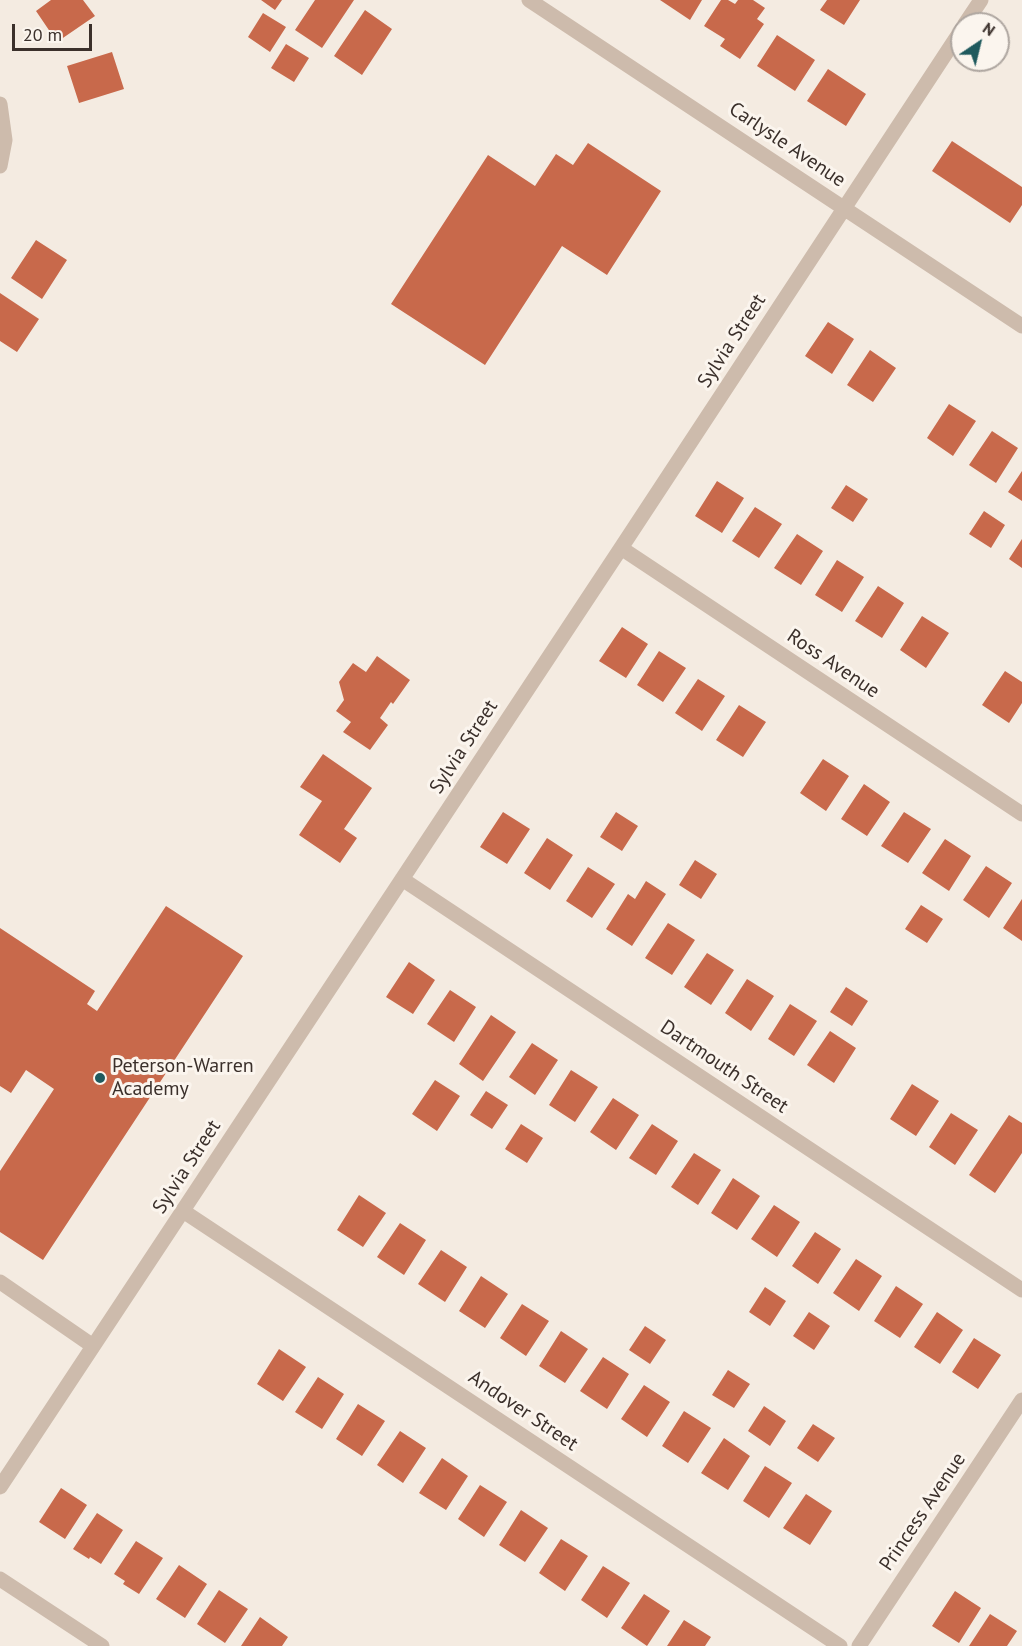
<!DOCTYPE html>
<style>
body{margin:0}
#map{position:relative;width:1022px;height:1646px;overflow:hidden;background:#f4ebe1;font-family:"PT Sans",sans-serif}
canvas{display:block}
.north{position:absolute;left:950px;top:12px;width:60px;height:60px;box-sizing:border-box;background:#fbf5ee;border:2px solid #aea6a0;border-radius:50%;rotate:35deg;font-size:16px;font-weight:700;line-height:24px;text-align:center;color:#3b302b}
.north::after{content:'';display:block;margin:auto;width:21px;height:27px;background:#1f5a5e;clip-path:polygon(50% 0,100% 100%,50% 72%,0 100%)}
.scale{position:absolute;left:12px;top:24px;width:80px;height:27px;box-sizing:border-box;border:3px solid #3b302b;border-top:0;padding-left:8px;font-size:18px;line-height:21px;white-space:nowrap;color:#3b302b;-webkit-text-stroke:4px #fbf5ee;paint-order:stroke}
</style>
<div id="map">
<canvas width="1022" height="1646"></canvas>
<div class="north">N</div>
<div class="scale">20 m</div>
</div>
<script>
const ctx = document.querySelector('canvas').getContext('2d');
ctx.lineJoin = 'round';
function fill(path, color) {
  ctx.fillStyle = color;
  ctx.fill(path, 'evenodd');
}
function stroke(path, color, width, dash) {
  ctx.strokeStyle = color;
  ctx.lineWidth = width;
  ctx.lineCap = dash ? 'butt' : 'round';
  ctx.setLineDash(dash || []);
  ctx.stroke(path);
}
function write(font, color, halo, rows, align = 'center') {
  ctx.font = font + ' "PT Sans",sans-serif';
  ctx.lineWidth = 6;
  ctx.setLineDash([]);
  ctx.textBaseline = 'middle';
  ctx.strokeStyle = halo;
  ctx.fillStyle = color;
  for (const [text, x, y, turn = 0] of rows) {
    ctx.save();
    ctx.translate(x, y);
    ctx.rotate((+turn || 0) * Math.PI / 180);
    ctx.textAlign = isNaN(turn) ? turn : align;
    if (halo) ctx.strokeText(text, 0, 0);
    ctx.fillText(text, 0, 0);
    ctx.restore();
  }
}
const building = new Path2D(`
 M51,0H83L95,16L57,42L36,11Z
 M261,0H282L275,10Z
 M315,0H354L322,48L295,30Z
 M660,0H702L690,20Z
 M721,0H728L735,4L738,0H753L765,8L757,19L764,24L740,59L720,46L725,39L704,26Z
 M827,0H860L844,25L820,10Z
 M365,10L392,29L362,75L334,56Z
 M263,13L286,27L270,52L248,37Z
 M777,35L815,60L795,91L757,66Z
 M286,44L309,58L294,82L271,68Z
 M112,52L124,89L79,103L67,66Z
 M828,69L866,94L846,126L807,101Z
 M952,141L1022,187V205L1010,223L932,171Z
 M588,143L661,191L607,275L562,246L485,365L391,304L488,155L535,186L556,154L573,165Z
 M36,240L67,260L42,299L11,278Z
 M0,293L39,319L17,352L0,341Z
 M828,322L854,339L832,374L805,356Z
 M870,350L896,368L873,402L847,385Z
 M949,404L976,421L953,456L927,438Z
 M992,431L1018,448L996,483L969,465Z
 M1022,471V501L1008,492Z
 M717,481L744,498L722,533L695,516Z
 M846,485L868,499L853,522L831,508Z
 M755,507L782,524L759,558L732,541Z
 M984,511L1005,525L991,548L969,534Z
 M797,534L823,551L801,585L774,568Z
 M1022,539V568L1009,559Z
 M837,560L864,577L842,612L815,595Z
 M878,586L904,603L882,638L855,621Z
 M922,616L949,633L926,668L900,650Z
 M622,627L648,644L626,678L599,661Z
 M659,651L686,668L663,702L637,685Z
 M377,656L410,680L393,704L391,702L380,718L388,725L370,750L343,732L351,722L336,711L344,700L339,682L353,663L366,672Z
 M1005,671L1022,682V703L1009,723L982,705Z
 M698,679L725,696L702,731L675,713Z
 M739,705L766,722L743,757L716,740Z
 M323,754L372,788L344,829L357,838L340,863L299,835L322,801L300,787Z
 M823,759L849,776L826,811L800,793Z
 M864,784L890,802L867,836L841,819Z
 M503,812L530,829L507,864L480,847Z
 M616,812L638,826L622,851L600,837Z
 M904,812L931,829L908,863L881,846Z
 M547,838L573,855L550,890L524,873Z
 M945,839L971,856L949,891L922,873Z
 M695,860L717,874L701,899L679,885Z
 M986,866L1012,883L989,918L963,900Z
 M588,867L615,884L592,918L566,901Z
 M646,881L666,894L632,946L606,929L628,894L635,899Z
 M1022,899V941L1003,928Z
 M921,905L943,919L927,943L905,929Z
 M166,906L243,956L43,1260L0,1232V1171L54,1089L26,1070L11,1093L0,1086V928L95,991L87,1004L97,1011Z
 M668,923L695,940L672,975L645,958Z
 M707,953L734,970L711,1005L684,987Z
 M409,962L435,980L413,1014L386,997Z
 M747,979L774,996L751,1031L725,1013Z
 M846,987L868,1001L852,1026L830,1012Z
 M450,990L476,1007L454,1042L427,1024Z
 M790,1004L817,1021L794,1056L768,1039Z
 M491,1015L516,1032L483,1081L459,1064Z
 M830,1031L856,1048L834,1083L807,1065Z
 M532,1043L558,1060L535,1095L509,1077Z
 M571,1070L598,1087L575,1122L549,1105Z
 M435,1080L460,1096L437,1131L412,1114Z
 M912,1084L939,1101L916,1136L890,1119Z
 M486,1091L508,1105L492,1129L470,1115Z
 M613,1098L639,1115L616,1150L590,1132Z
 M951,1113L978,1130L955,1165L929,1147Z
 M1009,1115L1022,1123V1153L995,1193L969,1175Z
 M521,1124L543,1138L527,1163L505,1149Z
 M652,1124L678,1141L656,1175L629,1158Z
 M694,1153L721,1170L698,1205L671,1187Z
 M733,1178L760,1196L737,1230L711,1213Z
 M359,1195L386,1213L363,1247L337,1230Z
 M774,1205L800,1222L777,1257L751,1239Z
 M400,1223L426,1240L404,1275L377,1257Z
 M815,1232L841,1249L818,1284L792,1266Z
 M441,1250L467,1267L445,1302L418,1284Z
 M856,1259L882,1276L859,1311L833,1293Z
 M481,1276L508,1294L485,1328L459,1311Z
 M896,1286L923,1304L900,1338L874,1321Z
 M765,1287L786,1301L770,1326L749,1312Z
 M522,1304L549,1321L526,1356L500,1338Z
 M809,1312L830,1326L814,1350L793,1336Z
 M937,1312L963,1330L940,1364L914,1347Z
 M645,1326L666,1340L650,1364L629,1350Z
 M561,1331L588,1349L565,1383L539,1366Z
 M974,1338L1001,1355L978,1389L952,1372Z
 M279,1349L306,1367L283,1401L257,1384Z
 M603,1357L629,1374L607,1409L580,1391Z
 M728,1370L750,1384L734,1408L712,1395Z
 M318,1377L344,1394L322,1429L295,1412Z
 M644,1385L670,1402L647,1437L621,1419Z
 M358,1404L385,1421L362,1456L336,1439Z
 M764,1406L786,1421L770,1446L748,1431Z
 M684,1411L711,1428L688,1463L662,1446Z
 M813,1424L835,1438L818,1462L797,1448Z
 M400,1431L426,1448L403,1483L377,1465Z
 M724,1438L750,1456L728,1490L701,1473Z
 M442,1458L468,1476L446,1510L419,1493Z
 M765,1466L792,1483L769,1518L743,1501Z
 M480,1485L507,1502L484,1537L458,1519Z
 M61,1488L87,1505L65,1539L39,1522Z
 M806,1494L832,1511L810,1545L783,1528Z
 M521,1510L548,1528L525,1562L499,1545Z
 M97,1513L123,1530L101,1564L90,1557L89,1559L73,1549Z
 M561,1539L588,1556L565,1591L539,1573Z
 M136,1541L163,1558L139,1594L123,1584L125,1581L114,1574Z
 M179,1565L207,1584L185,1618L156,1599Z
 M603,1566L630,1583L607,1618L581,1600Z
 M219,1590L248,1609L225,1643L197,1624Z
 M955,1591L981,1608L959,1643L932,1626Z
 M644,1594L670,1611L647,1646L621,1628Z
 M990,1614L1017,1631L1007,1646H969Z
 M260,1617L288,1637L282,1646H241Z
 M684,1620L711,1637L705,1646H667Z`);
const minor = new Path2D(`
 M529,0L1022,326
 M965,24L981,0
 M0,104L5,140L0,166
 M621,548L1022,814
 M402,879L1022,1290
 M183,1211L840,1646
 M0,1282L93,1346
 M0,1487L621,548L962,29
 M0,1579L102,1646
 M859,1646L1022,1400`);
const markers = [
 [100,1078,6,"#1f5a5e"]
];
const streetNames = [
 ["Carlysle Avenue",787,145,34],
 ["Sylvia Street",732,341,-57],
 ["Ross Avenue",833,664,34],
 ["Sylvia Street",464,747,-57],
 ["Dartmouth Street",724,1067,34],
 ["Sylvia Street",187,1167,-57],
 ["Andover Street",523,1411,34],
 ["Princess Avenue",923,1512,-56]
];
const poiNames = [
 ["Peterson-Warren",112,1066],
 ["Academy",112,1089]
];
fill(building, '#c8694b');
stroke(minor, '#cdbbac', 15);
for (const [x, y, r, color] of markers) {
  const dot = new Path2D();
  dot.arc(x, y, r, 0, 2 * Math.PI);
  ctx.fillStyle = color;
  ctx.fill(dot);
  stroke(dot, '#fbf5ee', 2);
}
write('20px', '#3b302b', '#fbf5ee', streetNames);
write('20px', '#3b302b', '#fbf5ee', poiNames, 'left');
</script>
